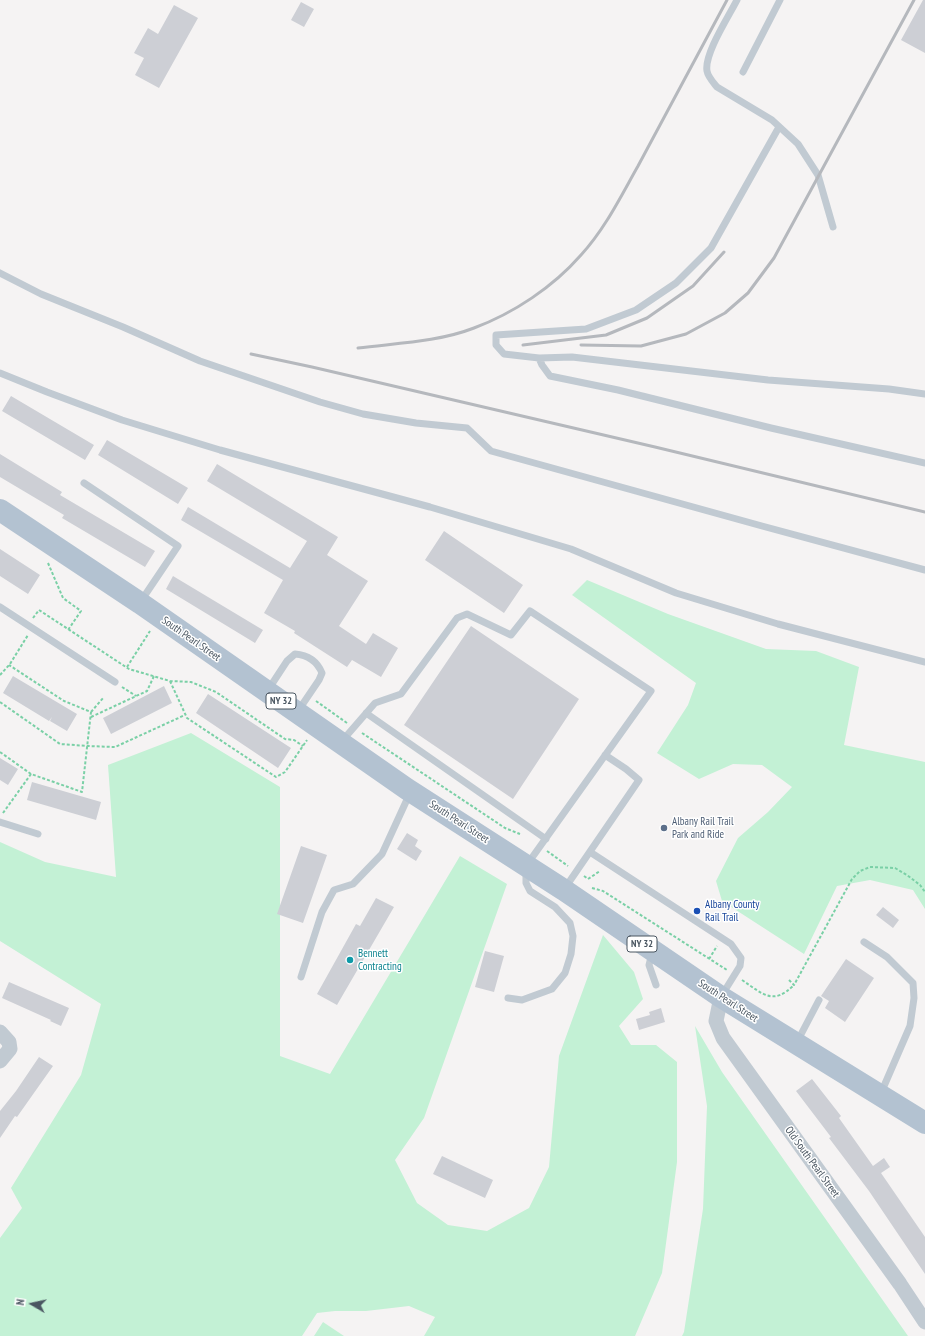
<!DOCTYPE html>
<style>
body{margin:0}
#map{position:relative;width:925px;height:1336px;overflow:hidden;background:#f5f3f3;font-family:"PT Sans Narrow",sans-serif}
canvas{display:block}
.north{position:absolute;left:12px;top:1284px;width:40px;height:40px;-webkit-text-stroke:3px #fff;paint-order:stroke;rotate:279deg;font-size:11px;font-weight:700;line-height:16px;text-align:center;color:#4a5661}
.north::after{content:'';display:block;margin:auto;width:14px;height:18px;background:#4a5661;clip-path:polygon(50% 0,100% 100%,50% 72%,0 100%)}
</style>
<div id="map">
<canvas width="925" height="1336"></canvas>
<div class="north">N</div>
</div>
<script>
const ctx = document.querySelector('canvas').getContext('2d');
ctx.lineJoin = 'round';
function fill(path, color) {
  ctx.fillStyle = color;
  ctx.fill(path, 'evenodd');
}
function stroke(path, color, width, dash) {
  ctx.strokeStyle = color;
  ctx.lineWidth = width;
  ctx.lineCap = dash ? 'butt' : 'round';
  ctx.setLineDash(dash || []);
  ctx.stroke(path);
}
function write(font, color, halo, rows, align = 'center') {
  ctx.font = font + ' "PT Sans Narrow",sans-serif';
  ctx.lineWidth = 3;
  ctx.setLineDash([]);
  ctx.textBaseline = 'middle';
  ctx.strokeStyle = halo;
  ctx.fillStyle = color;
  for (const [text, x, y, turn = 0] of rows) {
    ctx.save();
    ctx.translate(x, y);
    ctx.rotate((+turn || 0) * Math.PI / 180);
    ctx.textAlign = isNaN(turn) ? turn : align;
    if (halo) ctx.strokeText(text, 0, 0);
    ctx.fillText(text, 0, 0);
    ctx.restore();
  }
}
const green = new Path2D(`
 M587,580L668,614L766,649L816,651L859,667L844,745L925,762V909L913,890L870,880L837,886L804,954L722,901L716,881L738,838L768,812L792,787L762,765L733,764L699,779L657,753L688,705L696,683L572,595Z
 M191,733L280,787V1056L330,1074L460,856L507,884L424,1118L395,1160L417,1203L448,1225L487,1231L529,1208L549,1167L559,1056L603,935L634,972L643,999L619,1026L631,1045H656L677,1062V1162L662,1273L635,1336H424L435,1317L409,1306L366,1311H335L317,1313L302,1336H0V1238L22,1208L11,1188L81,1075L101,1004L0,941V842L45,862L116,877L108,765Z
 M695,1026L722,1072L908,1336H682L684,1332L703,1209L707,1106Z
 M323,1322L344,1336H314Z`);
const building = new Path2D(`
 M923,0H925V53L901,40Z
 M301,2L314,9L304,27L291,20Z
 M174,5L198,18L159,88L135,75L144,58L134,53L148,28L158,34Z
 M11,396L94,445L85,460L2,411Z
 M107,440L188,488L178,504L98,455Z
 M0,454L62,492L60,495L155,551L145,567L62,518L64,515L0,477Z
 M217,464L338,537L327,555L368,581L339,626L366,644L373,633L398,648L381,677L352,660L347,667L294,633L295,631L264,613L283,580L181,520L188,507L290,568L307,541L207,481Z
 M444,531L523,585L504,613L425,560Z
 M0,549L40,575L28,594L0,576Z
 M173,576L263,630L255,643L166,589Z
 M471,626L579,699L513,799L404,725Z
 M13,676L77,714L67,731L50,721L52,717L49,721L3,693Z
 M164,686L172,703L111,734L103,718Z
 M208,694L291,748L278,768L196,713Z
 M0,758L18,769L8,785L0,780Z
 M32,782L101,802L96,820L27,800Z
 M407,833L418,840L415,846L422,851L416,861L397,849Z
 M301,846L327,855L303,923L277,914Z
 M376,898L394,907L337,1005L317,994L356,924L360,926Z
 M883,907L899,920L893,928L876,915Z
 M485,951L504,956L494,992L475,987Z
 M846,959L874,978L845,1022L825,1008L829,1001L821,996Z
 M9,982L69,1008L61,1026L50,1021L51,1020L2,998Z
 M661,1008L665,1022L639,1030L636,1019L650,1015L649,1012Z
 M39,1057L53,1066L17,1117L15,1116L0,1138V1111L16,1091Z
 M812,1079L841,1116L839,1118L873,1166L884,1158L890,1167L881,1173L925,1237V1274L869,1191L829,1138L831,1137L796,1091Z
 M442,1156L493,1180L485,1198L433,1174Z`);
const path = new Path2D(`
 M48,563L63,598L81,611L68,630
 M33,618L39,610L129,669L170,681L191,682L216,692L285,739L294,740L303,746
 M127,667L150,631
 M0,675L10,664L28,635
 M170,681L187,718L276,777L285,772L307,740
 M122,687L136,696
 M316,701L347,723
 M0,702L60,744L87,746L115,747L185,715
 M91,712L104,697
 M91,717L147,691L154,676
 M362,733L505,828L520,834
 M0,752L31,774L82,792L91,712L64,701L9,665
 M3,813L31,774
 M547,851L568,866
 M584,876L588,879L600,871
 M592,888L603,891L727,970
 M709,959L717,946
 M742,980C763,994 773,1006 794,985
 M789,980L794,985L852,879L860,871L870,867L895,868L907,875L920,885L925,892`);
const service = new Path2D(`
 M737,0C729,16 704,54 707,71C708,77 713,82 717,87L772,120L798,144L818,175L833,227
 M743,72L780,0
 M779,127L711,248L676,283L636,310L586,329L496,335V345L504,354L539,358L542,365L550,376L618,390L771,428L925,463
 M0,273L41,294L123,327L200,361L320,402L363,414L416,423L467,428L491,451L762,526L925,570
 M539,358L572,357L768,380L889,389L925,394
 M0,373L47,392L122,420L220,450L430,507L571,549L676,593L778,624L925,662
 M84,483L178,546L141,601
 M0,607L115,682
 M268,690L287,661L295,654C308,655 317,661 322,673L319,680L298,711
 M366,713L546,839
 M342,741L375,703L401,694L457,618L467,614L511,635L530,611L651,691L526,866V883L530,891L555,907L570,923L573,936L571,954L565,973L552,989L522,1000L508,998
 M0,822L38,834
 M590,852L731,944L741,958L740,966L722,995
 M565,888L639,780L626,769L605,755
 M864,942L887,957L913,983L914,998L910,1026L881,1093
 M652,953L649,965L656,985
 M301,977L322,912L334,890L353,884L382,854L410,793
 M797,1042L819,1000`);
const minor = new Path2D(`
 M721,997L716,1021L723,1038L900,1284L925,1322
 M0,1032L9,1042L10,1049L0,1061`);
const primary = new Path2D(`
 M0,510L140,603L407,789L564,890L721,997L925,1123`);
const rail = new Path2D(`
 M523,345L606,335L647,318L693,286L724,252
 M581,345L641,346L686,334L725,313L748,293L774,258L914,0
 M358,348C397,343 438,342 474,328C514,313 553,287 581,255C605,229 621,196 638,166C668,111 697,55 727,0
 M251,354L312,367L655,447L925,512`);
const markers = [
 [664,828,4,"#5c6f8a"],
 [697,911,4,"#1a4fb4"],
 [350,960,4,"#0f9aa8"]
];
const shields = [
 [281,701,30],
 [642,944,30]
];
const shieldNames = [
 ["NY 32",281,701],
 ["NY 32",642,944]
];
const streetNames = [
 ["South Pearl Street",191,639,35],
 ["South Pearl Street",459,822,33],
 ["South Pearl Street",728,1001,33],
 ["Old South Pearl Street",812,1162,54]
];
const serviceNames = [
 ["Albany Rail Trail",672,822],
 ["Park and Ride",672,835]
];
const transitNames = [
 ["Albany County",705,905],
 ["Rail Trail",705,918]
];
const cultureNames = [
 ["Bennett",358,954],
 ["Contracting",358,967]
];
fill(green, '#c3f1d5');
fill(building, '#cdcfd5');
stroke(path, '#7ad0a6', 2, [3, 2]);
stroke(service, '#c1cad2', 7);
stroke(minor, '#c1cad2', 15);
stroke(primary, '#b3c2d1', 22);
stroke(rail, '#b5b8bd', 3);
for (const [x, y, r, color] of markers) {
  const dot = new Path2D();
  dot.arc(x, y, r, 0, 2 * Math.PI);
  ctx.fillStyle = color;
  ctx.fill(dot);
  stroke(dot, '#fff', 1.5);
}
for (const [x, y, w] of shields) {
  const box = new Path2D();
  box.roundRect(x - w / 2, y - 8, w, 16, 3);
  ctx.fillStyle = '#fff';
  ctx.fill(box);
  stroke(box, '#4a5661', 1);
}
write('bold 10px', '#4a5661', null, shieldNames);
write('11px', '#4a5661', '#fff', streetNames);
write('11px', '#4e5e75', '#fff', serviceNames, 'left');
write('11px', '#164399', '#fff', transitNames, 'left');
write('11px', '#0d838f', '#fff', cultureNames, 'left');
</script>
